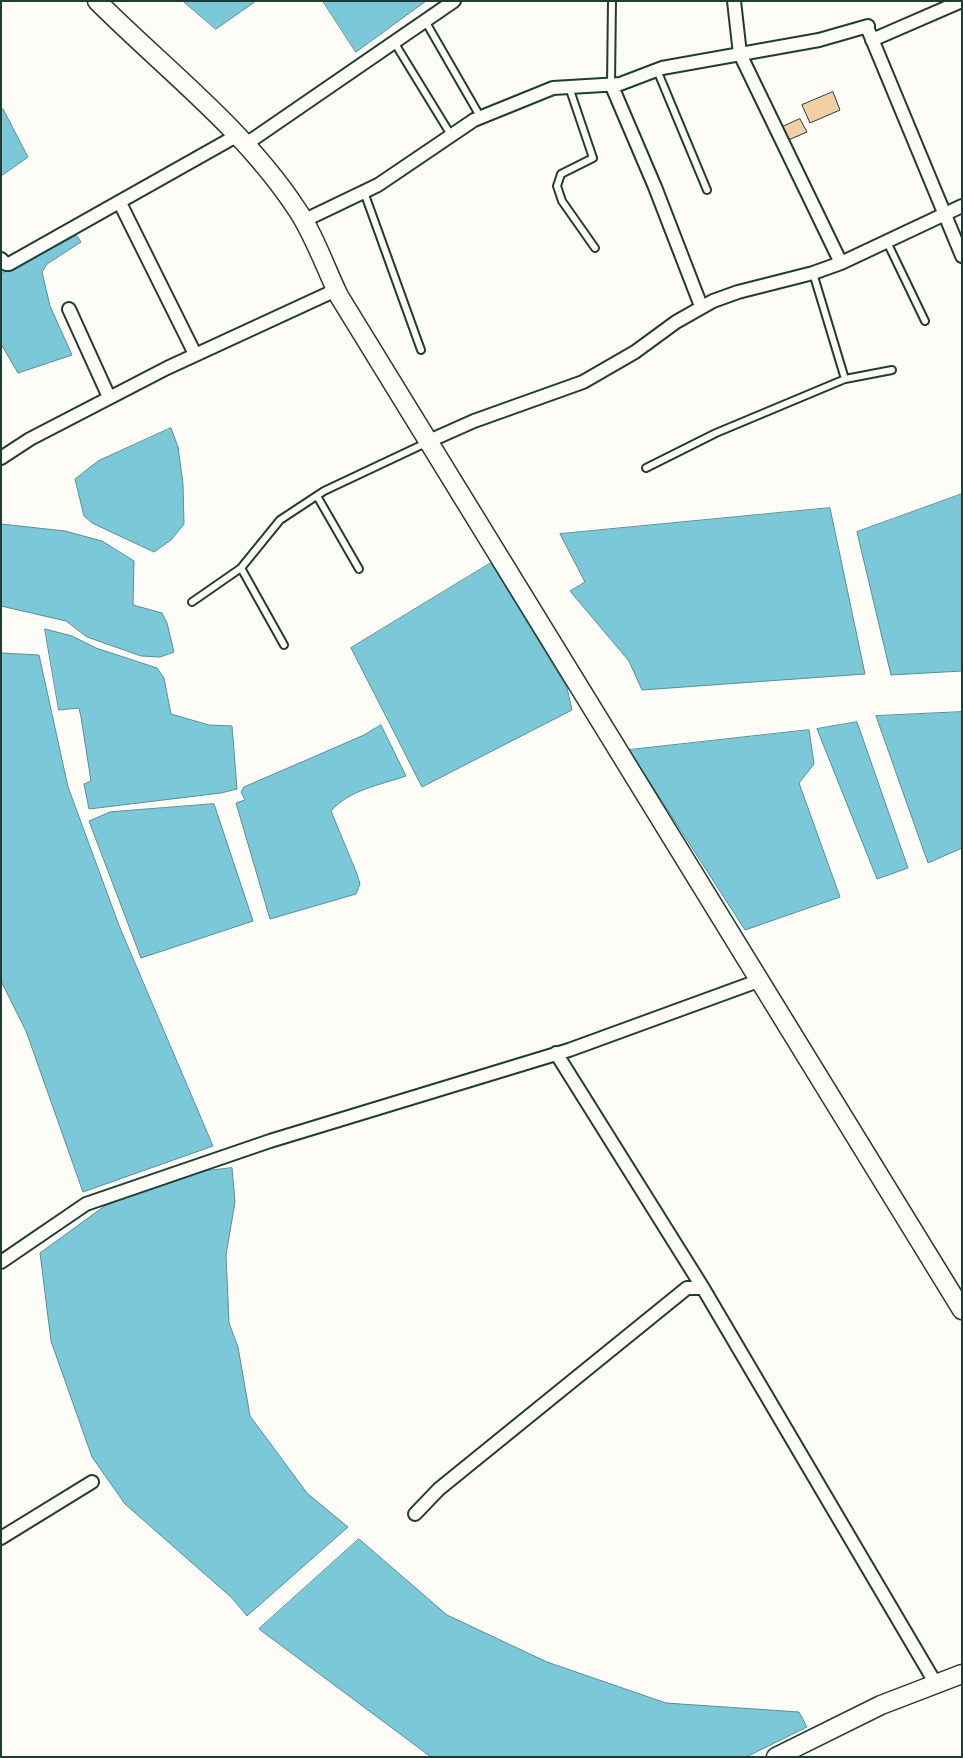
<!DOCTYPE html>
<style>
body{margin:0}
#map{position:relative;width:963px;height:1758px;overflow:hidden;background:#fdfcf7;font-family:"Indie Flower",sans-serif}
canvas{display:block}
.frame{position:absolute;inset:0;border:2px solid #1f3d34;pointer-events:none}
</style>
<div id="map">
<canvas width="963" height="1758"></canvas>
<div class="frame"></div>
</div>
<script>
const ctx = document.querySelector('canvas').getContext('2d');
ctx.lineJoin = 'round';
function fill(path, color) {
  ctx.fillStyle = color;
  ctx.fill(path, 'evenodd');
}
function stroke(path, color, width, dash) {
  ctx.strokeStyle = color;
  ctx.lineWidth = width;
  ctx.lineCap = dash ? 'butt' : 'round';
  ctx.setLineDash(dash || []);
  ctx.stroke(path);
}
const water = new Path2D(`
 M183,1H256L216,29Z
 M323,1H426L356,52Z
 M3,109L28,157L1,176V110Z
 M77,236L81,242L47,264L42,272L50,306L72,355L18,373L1,344V274Z
 M171,428L178,447L183,484L184,524L171,540L154,552L92,523L84,516L75,479L98,461Z
 M962,494V671L891,675L857,532Z
 M830,508L865,674L642,690L629,661L570,591L585,582L560,534Z
 M1,524L65,531L102,541L134,561L133,605L162,613L167,623L174,652L160,657L141,656L87,637L66,621L1,606Z
 M491,563L567,688L572,710L422,787L351,648Z
 M45,629L72,636L96,648L157,668L164,678L171,714L209,725L232,726L237,789L221,793L89,809L84,784L91,781L81,717L79,708L59,710Z
 M1,653L39,655L68,787L120,928L213,1146L83,1192L26,1031L1,981Z
 M962,712V848L928,863L876,716Z
 M857,722L908,868L877,879L817,729Z
 M381,725L406,776C380,785 349,790 331,811L357,874L360,884L356,894L270,919L236,803L245,800L241,792L244,787L364,735Z
 M809,730L814,764L799,783L840,897L745,930L629,750Z
 M214,804L253,921L141,958L89,821L110,812Z
 M232,1168L235,1202L226,1255L229,1323L238,1347L250,1416L307,1493L348,1527L247,1616L232,1598L125,1504L92,1457L51,1341L40,1253L106,1205L179,1174Z
 M359,1539L447,1615L547,1662L666,1703L799,1712L807,1727L746,1757H431L259,1629Z`);
const building = new Path2D(`
 M833,92L840,110L810,123L802,105Z
 M800,119L807,132L786,141L780,128Z`);
const lane = new Path2D(`
 M424,19L481,118
 M394,42L451,135
 M657,70L707,190
 M611,84L612,1
 M569,87L593,158L561,174L557,186L562,201L595,248
 M364,192L421,350
 M887,242L925,321
 M813,273L845,379
 M646,468L716,433L845,379L892,370
 M317,496L359,569
 M241,568L284,645
 M192,602L241,568L280,520L324,491L428,442`);
const street = new Path2D(`
 M734,1L740,54L841,263
 M867,27L962,256
 M872,40L962,1
 M611,84L655,187L701,306
 M246,144L454,1
 M120,203L195,354
 M303,221L378,185L474,120L553,88L620,84L662,68L819,40L868,26
 M1,259L6,264H9L238,135
 M69,309L109,397
 M429,441L474,421L583,382L635,352L676,322L713,301L738,292L813,273L841,263L962,206
 M1,458L30,439L167,368L336,290
 M556,1053L703,1288
 M1,1262L86,1204L270,1141L569,1050L758,981
 M415,1514L439,1489L687,1288H703L936,1684
 M1,1538L92,1482`);
const secondary = new Path2D(`
 M97,1C164,68 243,128 296,208C313,232 326,269 339,296L962,1310
 M776,1757L881,1705L962,1674`);
fill(water, '#7bc8d9');
stroke(water, '#569097', 1);
fill(building, '#f2d0a3');
stroke(building, '#1f3d34', 1);
stroke(lane, '#1f3d34', 10);
stroke(street, '#1f3d34', 16);
stroke(secondary, '#1f3d34', 21);
stroke(lane, '#fdfcf7', 6);
stroke(street, '#fdfcf7', 12);
stroke(secondary, '#fdfcf7', 18);
</script>
